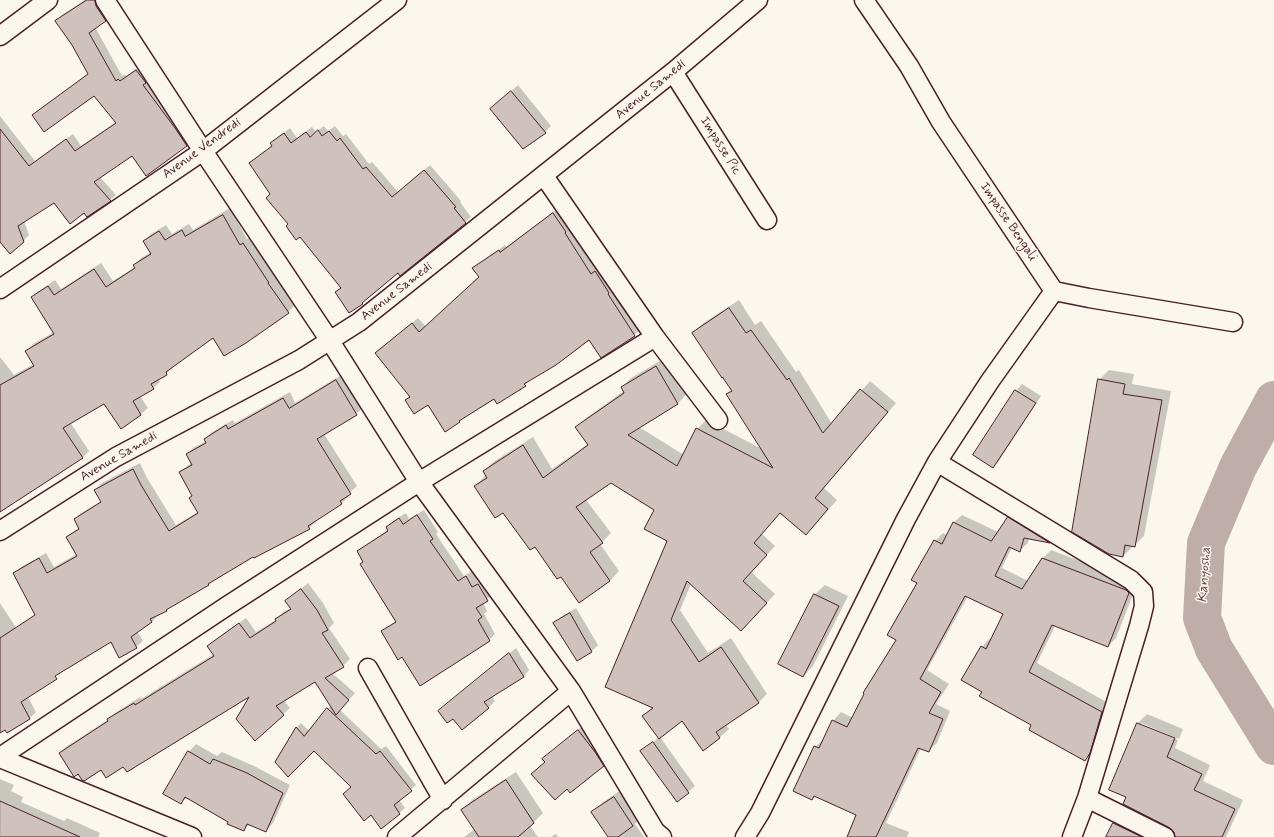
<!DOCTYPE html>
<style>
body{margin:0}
canvas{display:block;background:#fbf7ec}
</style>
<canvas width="1274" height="837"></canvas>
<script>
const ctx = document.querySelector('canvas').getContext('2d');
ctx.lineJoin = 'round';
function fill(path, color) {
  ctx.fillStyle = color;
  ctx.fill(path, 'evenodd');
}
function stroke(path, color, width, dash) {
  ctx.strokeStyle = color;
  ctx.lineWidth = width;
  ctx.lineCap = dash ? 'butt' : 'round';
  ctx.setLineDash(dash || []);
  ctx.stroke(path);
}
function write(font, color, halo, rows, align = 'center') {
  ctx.font = font + ' Mynerve,sans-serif';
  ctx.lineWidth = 3;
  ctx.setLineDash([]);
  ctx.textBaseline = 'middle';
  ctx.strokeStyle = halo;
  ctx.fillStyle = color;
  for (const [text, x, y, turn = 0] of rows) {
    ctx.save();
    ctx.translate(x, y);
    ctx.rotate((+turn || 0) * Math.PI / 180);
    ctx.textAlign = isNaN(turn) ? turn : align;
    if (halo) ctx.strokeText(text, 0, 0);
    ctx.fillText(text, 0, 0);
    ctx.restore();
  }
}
const shadow = new Path2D(`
 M85,0H102L111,14L95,27L122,76L125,74L126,76L142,65L192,139L186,145L146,174L132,155L100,177L116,195L110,200L84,212L55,202L24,221L29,235L23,241L0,240V116L35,161L73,134L81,146L116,122L95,95L33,115L39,110L89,74L73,44L56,21L62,15Z
 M518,85L551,126L545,132L498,103Z
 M324,126L328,131L335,126L343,136L346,134L369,164L372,162L398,192L430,165L461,201L460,202L471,217L400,274L398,272L362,303L337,292L342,287L289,224L271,194L273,146L271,143L290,128L297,138L312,127L316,132Z
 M230,208L247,239L250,237L275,275L274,276L295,305L288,312L245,343L213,336L172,366L173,367L166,374L158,378L160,382L153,388L140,396L148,408L141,414L121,427L105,403L70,422L89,451L82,458L0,511V357L14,375L34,364L27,351L33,344L54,332L32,298L39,291L55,280L61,289L101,263L113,281L135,267V265L141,258L151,252L144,241L151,234L166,225L172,234L189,224L193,230Z
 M559,208L597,270L601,267L640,330L634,335L590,339L531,379L525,385L494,398L464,417L459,421L428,403L406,401L411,396L382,348L418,318L426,327L480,277L474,268L479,263L505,245L506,247Z
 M739,300L755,325L761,321L796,372L799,370L832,424L870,381L896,403L824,488L837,500L815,525L781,512L762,534L775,546L751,572L775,594L750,621L691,584L680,610L708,653L731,638L767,694L758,703L726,725L729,729L719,738L683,719L660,737L695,786L677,801L641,752L659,737L643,716L653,707L668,540L655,510L611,482L586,500L611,533L600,544L619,571L610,581L535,545L504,512L475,486L486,475L484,471L493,462L533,437L552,469L588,444L577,427L586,418L624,391L622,387L631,378L665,358L687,394L678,403L639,427L684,455L697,429L706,420L762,449L728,394L732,390L726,374L693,333L702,324Z
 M1109,370L1134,374L1132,384L1171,391L1144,536L1123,556L1099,380Z
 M343,374L363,408L356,414L324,434L357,486L347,495L348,497L341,504L315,520L316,522L309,528L254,556L158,615L152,622L137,631L143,641L136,647L111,641L36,615L15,573L21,567L46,553L54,567L77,554L67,537L80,527L75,519L81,513L101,501L95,490L102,483L140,463L147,478L176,525L198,512L193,495L180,472L191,463L187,454L193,448L206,441L205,439L212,432L233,420L235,423L290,392L295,403Z
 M1022,384L1041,396L999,461L993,467L974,455L1016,391Z
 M424,510L438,532L436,534L464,576L472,571L478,582L484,579L493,594L483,603L487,611L484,614L495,634L489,640L402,656L383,632L389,626L396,621L358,552L364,546L388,530L387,527L393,521L406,513L409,519Z
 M1017,510L1057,534L1050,542L1029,538L1028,543L1019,551L1012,547L1002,568L1028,581L1043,558L1051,550L1135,582L1137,584L1116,638L1108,646L1055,626L1037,663L1110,704L1093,752L1085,760L983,692L982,647L990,638L992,640L1005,614L968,596L927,670L949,684L936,704L950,711L937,743L928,751L921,748L886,823L909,832L907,837H849L857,815L816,795L812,799L815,747L824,739L833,721L841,712L853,718L897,640L918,582L935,541L943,533L947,535L953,523L962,515L998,532L1009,518Z
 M308,583L323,603L334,623L329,628L350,659L343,666L332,673L355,693L340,710L381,749L386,746L416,785L399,800L405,808L382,828L352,787L296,728L301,723L309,731L331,705L315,680L283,700L290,708L256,739L251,694L124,765L78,773L60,753L66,747L109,719L115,713L140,697L141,699L214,654L209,646L215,640L246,618L256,632L277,619L283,612L291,608L286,602Z
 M825,585L848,596L813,666L803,676L780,664L815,594Z
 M0,603L50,680L28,697L36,712L30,718L8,731L6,728L0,732Z
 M576,608L598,645L592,651L577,660L555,623L561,617Z
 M516,648L529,670L523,677L491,696L495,701L489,707L462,729L453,717L439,711Z
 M1147,714L1183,729L1179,739L1141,723V725L1178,740L1175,748L1210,765L1203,781L1243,800L1226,837H1176L1174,830L1127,797L1111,790L1138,723Z
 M586,723L612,757L603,765L567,788L544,759Z
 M196,744L217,756L222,752L254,766L290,785L273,823L266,831L250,824L243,830L187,797L181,803L189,752Z
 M516,772L543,813L530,826L538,837H464L475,829L462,810L472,800Z
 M0,779L14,785L11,791L23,797L21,802L64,821L67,818L100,833L98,837H0Z
 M624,788L642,816L635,824L644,837H609L593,812L602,803Z
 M1123,815L1168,837H1108L1114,824Z
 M556,834L558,837H551Z`);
const river = new Path2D(`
 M1274,400L1238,467L1206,543L1202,618L1214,649L1274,746`);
const building = new Path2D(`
 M87,0H95L96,6L106,21L89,33L116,81L118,79L120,81L136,70L146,83L143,85L175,128L187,146L146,176L132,156L94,182L111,201L87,217L84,213L70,224L54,203L18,226L24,242L10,254L0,242V129L29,166L66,139L75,151L116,123L94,96L44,132L32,115L88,74L72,45L55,21Z
 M511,91L546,133L523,149L490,109Z
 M318,130L322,136L329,131L337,141L340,138L363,169L366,167L392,197L424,170L456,207L454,208L466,223L400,276L398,273L362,303L363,304L349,313L335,292L341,288L300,237L296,240L286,226L288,224L266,198L270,194L249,163L272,146L270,143L284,133L291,143L306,132L310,137Z
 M553,213L566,232L565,233L591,274L595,271L609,293L608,294L635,336L601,358L589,340L556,365L524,384L526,386L497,404L494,399L459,421L460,422L445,432L428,405L414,414L405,400L410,397L375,353L412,323L419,332L479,277L472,268L499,250L500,252Z
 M223,215L240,245L243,243L269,283H268L289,313L246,343L224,356L213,338L166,372L167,375L151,384L154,389L133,401L141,415L121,429L104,404L63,428L83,458L0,512V385L34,366L25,351L54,334L31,297L48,286L54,295L94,269L106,287L135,268L133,265L151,254L143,241L159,231L165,240L182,230L185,236Z
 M729,308L746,333L751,330L787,380L789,378L823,433L860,389L888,412L815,498L828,509L806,535L780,513L754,543L767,555L743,581L767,603L741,631L687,581L671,620L699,662L721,647L759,703L716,732L720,738L703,751L682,721L659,739L642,716L653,708L605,687L667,541L644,529L654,510L611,483L576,507L603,543L590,552L610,581L579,603L561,577L557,579L535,547L530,550L503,513L495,518L474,486L487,478L483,471L523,445L543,478L588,445L575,427L624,393L621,387L656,366L678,404L628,435L677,466L696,428L773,468L726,394L732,391L723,378V377L722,378L692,333Z
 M1098,379L1125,384L1123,394L1162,400L1135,547L1125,545L1123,557L1109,554L1072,532Z
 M336,380L357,415L317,439L351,494L340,501L342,504L308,526L310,529L254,558L253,557L208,584L209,585L166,610L167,611L150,619L152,622L131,637L137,648L119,658L111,642L55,676L57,679L21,702L30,719L7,733L5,730L0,733V638L35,615L13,573L39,558L47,573L77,556L66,537L79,529L74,519L101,502L94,490L133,469L141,485L169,531L198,513L189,498L192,496L179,472L192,465L186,454L206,443L204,439L226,425L228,429L283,398L289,408Z
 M1015,390L1036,403L993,468L973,455Z
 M417,515L433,539L430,541L458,581L466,576L472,587L478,584L488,601L476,608L482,617L478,620L490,641L420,686L402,657L398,660L381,631L396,622L360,564L363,562L357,551L388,531L386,527L399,518L403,524Z
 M1008,517L1050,543L1024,538L1020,552L1009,547L995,576L1022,589L1042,558L1126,590L1129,593L1108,647L1052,625L1029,672L1102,712L1090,753L1085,761L1029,730L1031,725L979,696L982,692L961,680L981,646L986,649L1003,614L965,596L920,679L941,692L929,713L943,719L929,752L918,748L876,837H847L856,815L814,796L812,800L793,791L814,746L819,748L832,720L847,727L864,694L863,693L896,640L887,635L917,583L911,580L934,540L942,544L953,522L991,541Z
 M301,589L317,610L328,630L322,633L344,667L325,678L349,700L336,715L315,682L276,706L284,715L255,741L236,719L249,697L127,772L123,767L106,778L101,770L84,781L82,780L78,774L74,777L59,753L108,721L107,719L134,703L135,705L214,656L207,646L239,623L250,638L276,621L275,619L291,609L285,601Z
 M814,594L839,606L803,677L778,664Z
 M570,613L592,652L577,661L553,623Z
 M509,653L524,677L484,702L489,708L462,730L453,719L447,723L438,711Z
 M327,708L376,754L380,751L412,791L394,805L400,814L381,829L371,815L364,821L343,794L351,787L314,751L288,777L275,762L296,727L304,736Z
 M1137,723L1175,738L1167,757L1202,774L1194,790L1235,809L1222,837H1175L1174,832L1170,828L1123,804L1126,797L1109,790Z
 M578,730L595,752L604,766L570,793L567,789L555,800L531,774L545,762L542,759Z
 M653,742L689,793L677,802L640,751Z
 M188,751L210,764L213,759L247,773L283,793L266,832L247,824L244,831L227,824L228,822L185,797L181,804L163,794Z
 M506,780L534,823L518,837H479L461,810Z
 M614,797L633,826L618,837H608L591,812Z
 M0,801L80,837H0Z
 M1113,823L1142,837H1106Z`);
const street = new Path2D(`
 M105,0L203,151L330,341L419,482L571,691L655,831L662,837
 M864,0L909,66L941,122L1054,291L1089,298L1233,322
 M0,36L48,0
 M673,72L767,220
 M544,176L655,337L718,420
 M0,289L203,151L397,0
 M937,462L1131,580L1143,592L1144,606L1139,626L1087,798L1072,837
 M0,531L116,457L299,360L359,322L673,72L758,0
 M368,668L443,800
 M0,757L227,606L419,482L655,337
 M0,758L192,837
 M1087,798L1165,837
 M397,837L571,691
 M745,837L760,813L906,519L937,462L990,381L1054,291`);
const streetNames = [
 ["Avenue Samedi",651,90,-39],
 ["Impasse Pic",720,146,58],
 ["Avenue Vendredi",202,149,-36],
 ["Impasse Bengali",1008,222,56],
 ["Avenue Samedi",397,292,-38],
 ["Avenue Samedi",119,457,-30]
];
const waterNames = [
 ["Kanyosha",1205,575,-86]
];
fill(shadow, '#0003');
stroke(river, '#bfadaa', 38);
fill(building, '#cfc2bc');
stroke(building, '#4a1f2b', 1);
stroke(street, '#4a1f2b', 21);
stroke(street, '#fbf7ec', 18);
write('13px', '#4a1f2b', '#fbf7ec', streetNames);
write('italic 14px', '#6d4a51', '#fbf7ec', waterNames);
</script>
